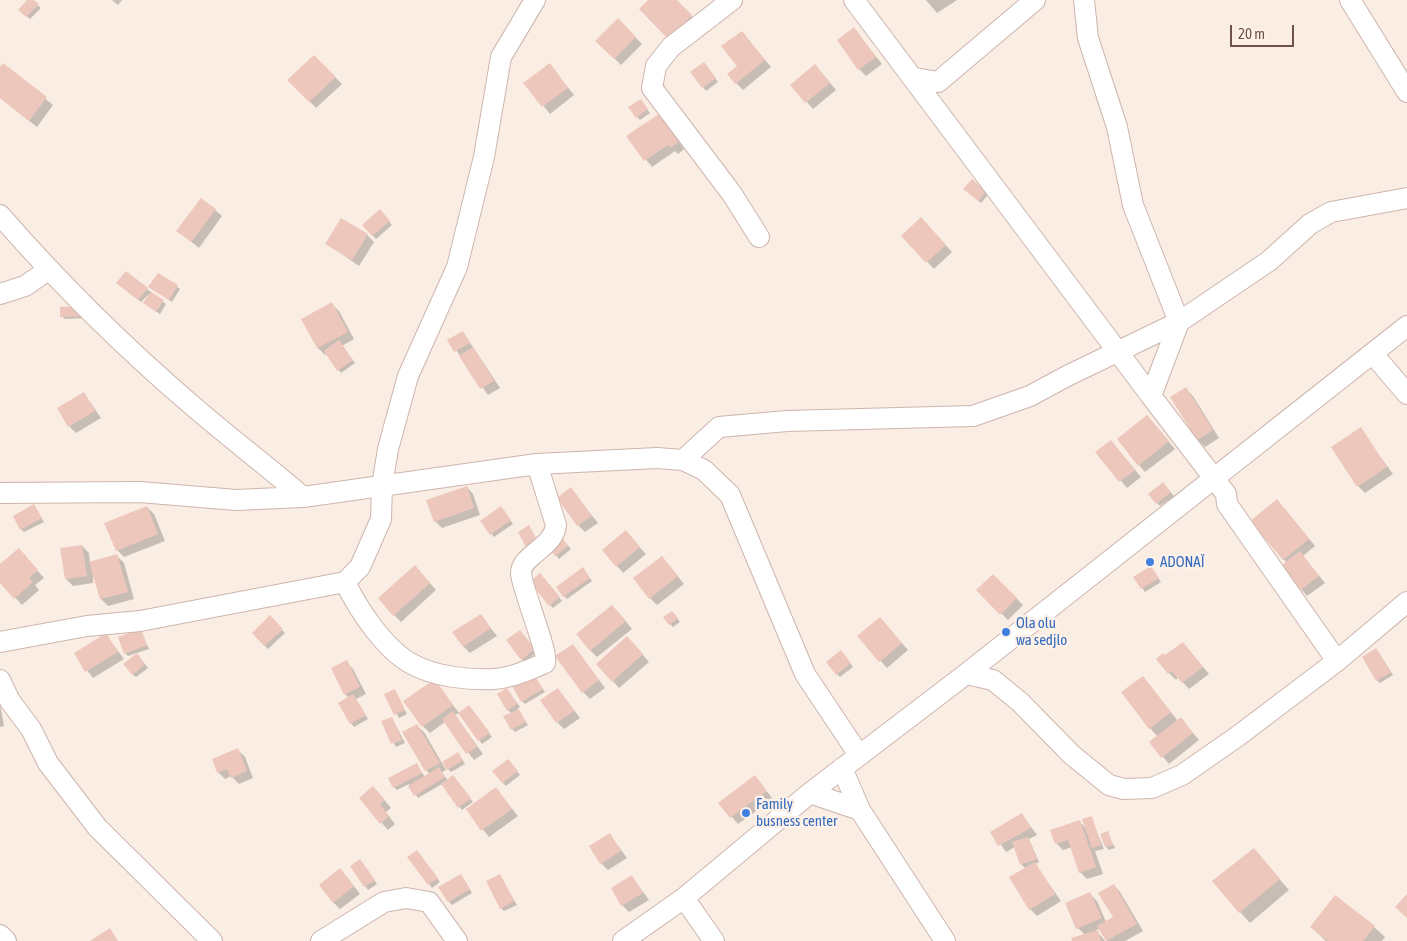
<!DOCTYPE html>
<meta charset="utf-8">
<style>
body{margin:0}
#map{position:relative;width:1407px;height:941px;overflow:hidden;background:#faede3;font-family:"Asap Condensed",sans-serif}
canvas{display:block}
.scale{position:absolute;left:1230px;top:25px;width:64px;height:22px;box-sizing:border-box;border:2px solid #70514b;border-top:0;padding-left:6px;font-size:15px;line-height:18px;white-space:nowrap;color:#70514b;-webkit-text-stroke:4px #fef1e8;paint-order:stroke}
</style>
<div id="map">
<canvas width="1407" height="941"></canvas>
<div class="scale">20 m</div>
</div>
<script>
const ctx = document.querySelector('canvas').getContext('2d');
ctx.lineJoin = 'round';
function fill(path, color) {
  ctx.fillStyle = color;
  ctx.fill(path, 'evenodd');
}
function stroke(path, color, width, dash) {
  ctx.strokeStyle = color;
  ctx.lineWidth = width;
  ctx.lineCap = dash ? 'butt' : 'round';
  ctx.setLineDash(dash || []);
  ctx.stroke(path);
}
function write(font, color, halo, rows, align = 'center') {
  ctx.font = font + ' "Asap Condensed",sans-serif';
  ctx.lineWidth = 5;
  ctx.setLineDash([]);
  ctx.textBaseline = 'middle';
  ctx.strokeStyle = halo;
  ctx.fillStyle = color;
  for (const [text, x, y, turn = 0] of rows) {
    ctx.save();
    ctx.translate(x, y);
    ctx.rotate((+turn || 0) * Math.PI / 180);
    ctx.textAlign = isNaN(turn) ? turn : align;
    if (halo) ctx.strokeText(text, 0, 0);
    ctx.fillText(text, 0, 0);
    ctx.restore();
  }
}
const shadow = new Path2D(`
 M29,0H32L41,8L30,19L20,10Z
 M112,0H122L118,5Z
 M650,0H675L698,23L676,45Z
 M926,0H957L937,13Z
 M618,20L642,44L621,65L597,41Z
 M854,29L882,64L866,76L859,69Z
 M742,32L771,67L743,90L736,83Z
 M314,56L342,84L316,108L289,80Z
 M549,64L574,95L550,114L525,83Z
 M3,65L53,105L37,127L0,98V69Z
 M707,67L718,82L706,91L692,72Z
 M822,73L836,90L813,109L792,85Z
 M641,100L650,113L640,120L637,117Z
 M659,115L684,149L678,154L675,151L652,167L628,137Z
 M968,192H985L988,195L981,203Z
 M215,210L222,216L199,248L178,231Z
 M383,214L392,225L376,239L364,225Z
 M928,226L952,252L934,269L903,236Z
 M367,235L374,242L359,266L327,244Z
 M158,274L180,289L172,302L150,287Z
 M121,286L147,289L166,304L160,314L148,306V295L141,302Z
 M332,304L339,311L354,339L342,346L355,363L341,373L327,354L325,355L318,348L303,319Z
 M81,308L84,318L65,319L61,316Z
 M463,332L500,388L488,395L449,340Z
 M1186,389L1193,396L1219,438L1205,447L1198,440L1171,398Z
 M84,393L101,418L76,433L69,426Z
 M1147,417L1175,449L1145,472L1139,465Z
 M1360,429L1393,474L1365,493L1358,486Z
 M1117,448L1141,477L1127,488L1097,452Z
 M467,487L473,494L480,515L442,528L435,521Z
 M1166,487L1174,496L1160,506L1157,503Z
 M571,489L598,523L585,532L578,525Z
 M34,506L44,522L24,532L21,529Z
 M147,507L154,514L165,541L124,557L117,550Z
 M1284,508L1315,546L1303,556L1325,583L1307,596L1301,589L1287,563L1252,521Z
 M504,511L513,524L494,537L482,522Z
 M632,539L646,554L623,573L617,566Z
 M564,541L571,549L559,559L549,547Z
 M82,546L89,553L90,563L117,556L124,563L134,599L108,606L101,599L93,571V583L73,586L66,579Z
 M25,557L44,578L35,585L39,590L22,605L0,581V566Z
 M668,564L684,584L657,605L650,598Z
 M1151,568L1161,582L1145,592L1135,577Z
 M585,572L592,581L567,599L564,596Z
 M422,574L436,590L401,622L394,615Z
 M993,575L1023,605L1008,620L978,590Z
 M543,578L562,601L553,608L550,605Z
 M619,613L632,629L597,657L590,650Z
 M480,615L497,636L470,653L463,646Z
 M675,615L680,622L673,627L664,618Z
 M270,617L285,633L268,649L253,633Z
 M880,618L908,650L887,668L859,636Z
 M140,631L149,649L128,656L125,653Z
 M520,631L537,652L525,662L522,659Z
 M106,635L124,659L93,678L75,654Z
 M573,645L605,688L590,699L583,692Z
 M634,645L649,662L619,688L613,681Z
 M1189,650L1209,674L1189,689L1178,677L1176,680L1169,673L1165,657Z
 M1379,653L1393,675L1380,683L1377,680Z
 M844,655L853,667L840,677L837,674Z
 M140,658L148,668L136,677L132,674Z
 M346,662L353,669L366,694L356,699L368,719L354,727L351,723L349,698L345,694Z
 M533,675L545,692L525,704L522,701Z
 M1143,677L1178,721L1187,726L1199,740L1169,764L1151,742L1158,737L1150,728Z
 M435,681L459,713L455,715L483,754L474,760L445,722L430,733L423,726Z
 M507,689L520,707L517,709L528,725L515,732L512,729V714L508,710Z
 M558,689L580,718L564,729L557,722Z
 M394,690L407,714L399,718L386,695Z
 M0,704L4,726L0,727Z
 M472,710L492,737L482,744L460,714Z
 M392,718L405,743L396,747L383,722Z
 M417,726L424,732L446,770L442,772L448,781L456,780L473,802L462,810L442,784L418,798L409,784L397,790L394,787L416,764L425,777L430,774L426,770Z
 M238,750L245,757L253,778L239,784L231,776L225,779L218,772Z
 M461,757L465,764L451,772L448,769Z
 M511,764L520,775L506,786L503,783Z
 M755,777L773,799L738,824L720,803Z
 M496,789L518,816L489,837L467,810Z
 M380,795L391,808L386,812L395,824L388,830L360,798Z
 M1022,815L1037,835L1029,839L1039,862L1035,864L1061,901L1037,916L1030,909L1011,878L1026,869L1021,864L1015,847L1006,852L992,832Z
 M1091,818L1104,849L1095,851L1103,874L1087,879L1080,872L1072,847L1063,850L1056,843L1080,822L1086,828Z
 M1107,833L1115,848L1109,850L1106,847Z
 M610,835L627,858L608,870L601,863Z
 M1253,849L1289,890L1250,923L1240,912Z
 M420,855L440,882L432,888L429,884Z
 M363,864L377,884L368,890L351,866Z
 M500,876L517,905L504,911L501,908Z
 M347,877L360,894L340,909L333,902Z
 M632,877L649,900L629,912L622,905Z
 M464,879L472,893L452,905L449,902Z
 M1114,885L1120,892L1143,931L1125,941H1107L1100,928L1096,930L1105,941H1074L1085,935L1078,928L1090,894L1097,901L1106,922L1114,918Z
 M1311,927H1374L1385,937L1382,941H1326Z`);
const building = new Path2D(`
 M27,0H34L39,4L26,17L18,10Z
 M648,0H677L692,15L668,39L639,9Z
 M618,18L636,37L614,59L595,41Z
 M854,27L876,57L858,70L837,40Z
 M742,31L765,60L735,84L727,74L737,66L721,46Z
 M314,55L336,77L309,102L287,80Z
 M704,62L716,78L702,88L690,72Z
 M3,63L47,97L29,121L0,98V67Z
 M550,63L568,88L542,107L523,83Z
 M815,64L830,83L805,103L790,85Z
 M641,99L648,109L636,118L628,107Z
 M659,114L678,142L670,148L668,145L644,161L626,136Z
 M972,179L986,191L978,201L963,189Z
 M201,198L216,209L191,242L176,231Z
 M380,209L390,221L372,236L362,225Z
 M921,217L946,245L926,263L901,236Z
 M341,218L368,234L352,260L325,244Z
 M126,271L148,288L138,300L116,283Z
 M158,273L178,285L169,300L148,287Z
 M151,292L164,300L156,312L143,303Z
 M332,302L348,332L317,348L301,319Z
 M82,306V316L60,317V307Z
 M463,331L470,343L454,352L447,340Z
 M339,340L353,360L337,371L324,351Z
 M473,347L494,381L480,389L459,356Z
 M1186,387L1213,430L1197,440L1170,397Z
 M84,392L95,411L68,427L57,408Z
 M1147,415L1169,441L1138,466L1117,439Z
 M1361,427L1387,467L1357,487L1331,447Z
 M1111,440L1135,470L1119,482L1095,452Z
 M1163,482L1171,492L1156,504L1148,494Z
 M467,486L474,508L434,522L426,500Z
 M571,487L592,516L577,526L557,498Z
 M1277,499L1309,539L1283,560L1250,521Z
 M34,504L42,518L20,530L13,516Z
 M147,506L158,534L116,551L104,523Z
 M501,506L511,520L490,535L480,521Z
 M529,525L541,547L529,553L518,532Z
 M626,530L640,547L616,567L602,550Z
 M561,536L568,546L555,556L548,547Z
 M82,545L87,576L65,579L60,548Z
 M19,548L38,570L29,578L33,582L14,599L0,583V564Z
 M1300,551L1319,576L1300,590L1282,565Z
 M117,554L128,592L100,599L89,562Z
 M662,556L678,576L649,599L633,578Z
 M415,565L430,583L393,616L378,598Z
 M1151,566L1159,578L1141,589L1133,577Z
 M583,567L590,578L563,597L556,587Z
 M540,573L560,597L549,606L530,582Z
 M993,574L1017,598L1000,615L976,590Z
 M612,605L626,621L590,651L576,634Z
 M672,611L678,618L669,625L663,617Z
 M481,614L491,628L463,647L452,632Z
 M270,615L283,629L264,646L252,633Z
 M880,617L902,643L879,662L857,636Z
 M141,629L147,645L124,654L118,637Z
 M520,630L535,649L521,660L506,640Z
 M106,633L118,652L85,672L74,653Z
 M627,636L643,654L612,682L596,664Z
 M1183,642L1203,667L1182,683L1171,671L1168,674L1156,659L1163,653L1165,655Z
 M573,644L599,680L582,693L555,656Z
 M1376,648L1391,672L1376,681L1362,657Z
 M841,650L851,663L836,675L826,662Z
 M137,653L145,664L132,675L123,664Z
 M347,660L360,687L344,695L331,668Z
 M533,673L543,689L521,702L512,686Z
 M1143,676L1171,712L1149,729L1121,692Z
 M435,679L453,705L422,727L403,701Z
 M507,688L517,704L507,711L497,694Z
 M558,688L574,711L556,723L540,700Z
 M395,689L405,710L394,715L384,694Z
 M353,694L366,715L350,724L338,703Z
 M469,705L490,733L478,741L458,713Z
 M519,709L526,722L511,730L503,716Z
 M453,711L477,747L466,754L442,719Z
 M392,717L402,740L391,744L381,721Z
 M1181,717L1193,733L1161,758L1149,742Z
 M417,724L440,763L425,771L402,732Z
 M238,748L247,771L231,778L227,769L217,773L212,759Z
 M458,752L463,760L447,770L442,762Z
 M508,759L518,771L502,783L492,771Z
 M417,763L422,773L393,788L388,778Z
 M439,767L445,777L414,796L408,786Z
 M453,775L471,798L458,808L441,784Z
 M755,775L767,791L730,818L718,803Z
 M373,786L385,800L380,804L389,816L380,824L359,798Z
 M496,787L512,809L481,831L466,809Z
 M1022,813L1031,828L998,846L990,832Z
 M1092,816L1101,845L1092,848L1082,819Z
 M1080,820L1096,867L1079,873L1068,840L1055,844L1050,830Z
 M1108,831L1113,845L1105,847L1100,834Z
 M610,833L621,851L600,864L589,846Z
 M1028,837L1037,859L1020,865L1012,842Z
 M1254,848L1280,879L1239,913L1212,881Z
 M417,850L438,878L428,885L407,857Z
 M360,859L375,880L364,887L350,866Z
 M1035,862L1055,894L1029,910L1009,877Z
 M340,868L354,886L333,903L319,885Z
 M461,874L470,889L448,902L438,887Z
 M500,874L514,901L500,909L486,881Z
 M632,875L643,893L621,906L611,888Z
 M1114,884L1137,924L1106,941L1097,926L1113,917L1098,893Z
 M1090,892L1102,918L1076,929L1065,903Z
 M1407,894V918L1395,907Z
 M1335,895L1375,926L1363,941H1328L1310,927Z
 M110,928L118,941H90Z
 M1098,930L1101,941H1072L1071,938Z`);
const minor = new Path2D(`
 M732,0L671,47L656,66L652,88L732,194L759,237
 M854,0L1151,396
 M1084,0L1088,38L1117,127L1133,205L1179,322L1151,396L1226,494L1227,504L1337,661
 M1350,0L1407,92
 M915,78L938,82L1035,0
 M0,215C60,284 125,348 194,407C230,438 267,466 303,497
 M0,294L25,286L48,270
 M1373,354L1407,394
 M683,460L719,427L787,421L973,416L1030,396L1067,376L1179,322L1269,261L1310,224L1331,212L1407,198
 M0,493L140,492L236,500L303,497L537,464L657,458L683,460L704,470L730,495L805,674L859,755
 M345,582C358,609 385,650 412,664C435,677 469,680 494,679C511,678 529,670 545,663C549,654 523,591 521,574C520,555 554,548 556,525L537,464
 M0,642L87,626L140,621L345,582L360,567L381,519L382,486L388,449L408,376L457,267L484,157L501,57L535,0
 M966,674L993,680L1020,702L1072,755L1109,785L1124,789L1152,788L1182,775L1238,736L1337,661L1407,602
 M0,680L10,701L31,729L48,763L97,827L212,941
 M842,768L860,810
 M810,793L860,810L945,941
 M684,898L714,941
 M0,935L6,941
 M321,941L384,902L406,898L429,902L457,941
 M623,941L684,898L810,793L966,674L1407,326`);
const markers = [
 [1150,562,5,"#3f7fe0"],
 [1006,632,5,"#3f7fe0"],
 [746,813,5,"#3f7fe0"]
];
const shopNames = [
 ["ADONAÏ",1160,562],
 ["Ola olu",1016,623],
 ["wa sedjlo",1016,640],
 ["Family",756,804],
 ["busness center",756,821]
];
fill(shadow, '#0003');
fill(building, '#eec7bc');
stroke(minor, '#cdb5ad', 22);
stroke(minor, '#fff', 20);
for (const [x, y, r, color] of markers) {
  const dot = new Path2D();
  dot.arc(x, y, r, 0, 2 * Math.PI);
  ctx.fillStyle = color;
  ctx.fill(dot);
  stroke(dot, '#fef1e8', 2);
}
write('15px', '#366cbe', '#fef1e8', shopNames, 'left');
</script>
